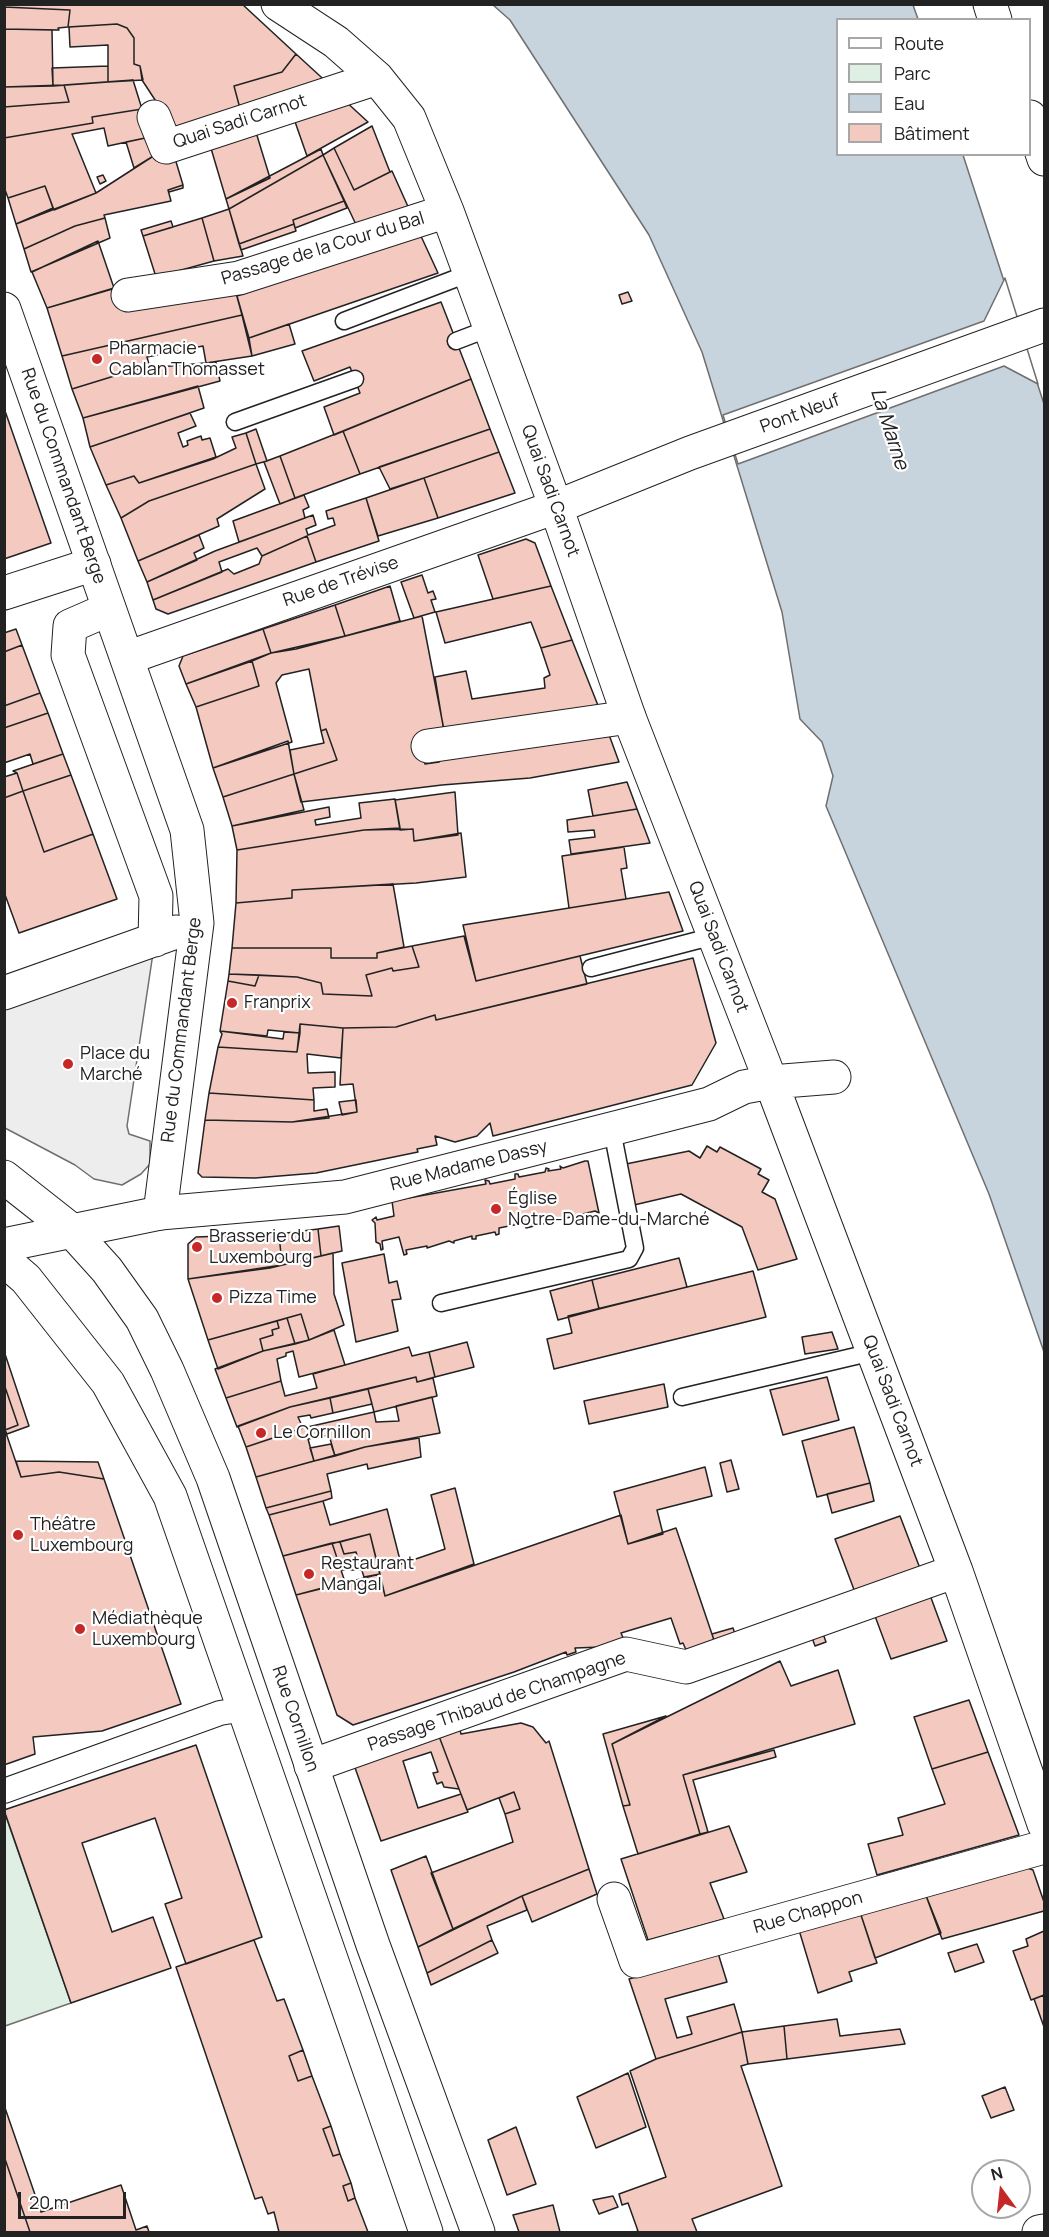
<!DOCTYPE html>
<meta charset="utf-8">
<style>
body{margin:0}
#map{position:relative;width:1049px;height:2237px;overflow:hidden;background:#fff;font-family:Manrope,sans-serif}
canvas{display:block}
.frame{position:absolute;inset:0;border:6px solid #222;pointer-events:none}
.legend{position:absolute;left:836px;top:18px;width:195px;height:138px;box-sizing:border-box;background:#fff;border:2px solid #a7a7a7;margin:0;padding:8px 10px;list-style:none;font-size:18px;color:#222}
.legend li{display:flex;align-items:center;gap:12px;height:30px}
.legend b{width:30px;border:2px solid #a7a7a7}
.north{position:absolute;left:971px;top:2159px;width:60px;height:60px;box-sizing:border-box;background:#fff;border:2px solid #a7a7a7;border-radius:50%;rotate:345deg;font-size:16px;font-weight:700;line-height:24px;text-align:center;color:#222}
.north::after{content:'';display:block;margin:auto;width:21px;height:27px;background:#c62828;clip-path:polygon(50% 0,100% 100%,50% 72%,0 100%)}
.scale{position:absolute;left:18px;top:2192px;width:108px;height:27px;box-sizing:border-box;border:3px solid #222;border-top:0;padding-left:8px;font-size:18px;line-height:21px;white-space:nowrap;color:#222;-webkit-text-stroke:4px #fff;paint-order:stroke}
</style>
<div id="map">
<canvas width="1049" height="2237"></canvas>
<div class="frame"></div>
<ul class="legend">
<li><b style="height:8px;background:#fff"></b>Route</li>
<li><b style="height:16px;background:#e0efe3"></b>Parc</li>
<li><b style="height:16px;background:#c7d3dd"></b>Eau</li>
<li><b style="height:16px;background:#f3c9c0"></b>Bâtiment</li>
</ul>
<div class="north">N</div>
<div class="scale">20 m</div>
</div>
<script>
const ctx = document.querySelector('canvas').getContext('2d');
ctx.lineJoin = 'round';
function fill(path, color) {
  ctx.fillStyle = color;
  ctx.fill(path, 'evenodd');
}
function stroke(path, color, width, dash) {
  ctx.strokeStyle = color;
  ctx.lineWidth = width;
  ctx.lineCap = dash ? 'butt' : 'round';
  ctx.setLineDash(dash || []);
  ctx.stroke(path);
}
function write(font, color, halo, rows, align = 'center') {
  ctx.font = font + ' Manrope,sans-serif';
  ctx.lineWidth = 4.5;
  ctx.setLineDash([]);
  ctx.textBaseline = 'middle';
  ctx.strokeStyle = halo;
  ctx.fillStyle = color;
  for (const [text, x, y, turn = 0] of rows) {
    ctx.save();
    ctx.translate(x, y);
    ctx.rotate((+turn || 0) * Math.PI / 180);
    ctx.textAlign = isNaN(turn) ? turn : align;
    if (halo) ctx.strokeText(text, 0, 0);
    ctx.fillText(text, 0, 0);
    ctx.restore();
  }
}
const green = new Path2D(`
 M4,1811L71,2003L5,2026H4Z`);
const parking = new Path2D(`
 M155,940L127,1126L129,1134L150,1141V1164L141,1174L122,1185L94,1179L75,1165L5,1128L4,993Z`);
const water = new Path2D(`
 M493,5H913L918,19L838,20V154L963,155L1044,404V1352L989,1194L826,806L833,776L822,742L800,719L782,612L702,352L649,235L510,20Z`);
const pier = new Path2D(`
 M1005,278L1038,384L1004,366L738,464L723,415L984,321Z`);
const building = new Path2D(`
 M4,4H242L296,54L282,72L234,86L242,116L170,139L161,109L142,80L140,66L134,64V38L127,28L117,24L68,27L70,10L4,7Z
 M4,7L70,10L68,27L58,28L59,30L4,29Z
 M117,24L127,28L134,38V64L140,66L143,80L108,82V45L70,47L69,27Z
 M4,29L52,30L53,86L4,87Z
 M296,54L332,87L242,116L234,86L282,72Z
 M108,66V82L53,86L52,68Z
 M133,80L142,109L92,117L93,123L4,138V107L69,102L64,85Z
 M64,85L69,102L4,107V87Z
 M343,99L368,122L307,156L293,116Z
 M142,109L150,137L108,146L104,128L72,134L96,193L54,210L45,186L8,198L4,187V138L93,123L92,117Z
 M372,126L390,172L354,190L334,148Z
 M255,129L270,178L226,199L210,145Z
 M150,137L155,155L134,168L126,142Z
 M334,148L354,190L392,171L410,211L360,233L323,155Z
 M321,149L323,155L229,209L226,199Z
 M155,155L156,160L174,155L183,185L168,190L171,201L104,215L105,218L75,226L24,249L16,224L96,193Z
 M323,155L344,201L293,220L294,224L239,244L229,209Z
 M103,175L106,181L100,184L97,177Z
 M183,185V188L169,192L168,190Z
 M45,186L53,208L16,224L8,198Z
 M344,201L347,208L295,228L293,220Z
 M229,209L243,256L214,261L202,218Z
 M105,218L110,238L31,272L24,249L75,226Z
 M202,218L214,261L156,277L143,236Z
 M171,221L173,227L143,236L141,230Z
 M294,224L296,231L241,250L239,244Z
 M420,234L438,273L249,338L237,296Z
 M98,241L114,288L47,308L32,272Z
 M116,288L236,293L242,315L62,356L47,308Z
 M628,292L632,301L622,304L619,295Z
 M441,302L471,379L334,435L324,407L360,393L350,367L314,381L302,351Z
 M242,315L252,356L206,363L203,346L147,357L150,368L137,369L72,389L62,356Z
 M289,324L295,344L252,356L249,338Z
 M216,362L220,381L83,418L72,389L137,369Z
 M471,379L490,429L360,474L343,431Z
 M198,386L204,408L90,447L83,418Z
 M4,408L51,543L4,559Z
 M190,413L196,426L178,433L183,447L188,445L187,441L201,436L202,440L210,438L216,457L139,483L134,476L106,485L90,447Z
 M256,429L267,461L256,464L246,433Z
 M490,429L499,452L424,478L390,489L379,467Z
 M343,431L360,474L295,498L280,456Z
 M246,433L256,464L149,501L121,518L106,485L134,476L139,483L213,459L236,448L232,437Z
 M499,452L515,493L438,518L424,478Z
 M280,456L295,498L280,504L264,462Z
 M256,464L265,489L217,519L219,526L138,561L121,518L149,501Z
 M424,478L438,518L378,536L366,498Z
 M304,495L309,507L303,510L305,518L239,542L233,521Z
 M366,498L379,541L316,562L307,536L262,556L257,548L219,562L222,572L153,600L147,582L215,551L313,515L316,525L306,529L308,535L335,525L333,518L328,519L326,511Z
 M199,535L204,548L194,553L197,560L147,582L138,561Z
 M307,536L316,562L168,614L156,609L153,600L228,569L234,574L259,564L262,556Z
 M526,539L535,543L551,586L493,599L478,555Z
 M422,575L428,593L433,591L436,599L431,600L435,612L414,618L401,582Z
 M390,586L400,621L345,636L335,605Z
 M551,586L572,640L541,648L531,622L445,643L436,612Z
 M335,605L345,636L271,653L263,629Z
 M422,616L444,730L420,736L425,764L439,762L445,754L608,732L619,762L530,778L442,785L301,802L294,774L337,760L326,729L321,731L309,669L282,675L276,683L292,742L213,768L196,707L259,686L252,661L271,653L296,649Z
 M16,629L22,645L4,652V633Z
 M263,629L271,653L186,684L179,666L183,656Z
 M572,640L601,713L444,732L435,677L466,671L472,699L545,688L544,678L550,675L541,648Z
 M22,645L40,693L4,706V652Z
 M252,661L259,686L196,707L186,684Z
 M40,693L48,713L4,728V706Z
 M48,713L63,754L33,764L30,754L4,763V728Z
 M326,729L337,760L294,774L290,750L324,743L321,731Z
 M288,741L294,774L223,797L213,768Z
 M63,754L71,775L23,791L17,773L13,771Z
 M17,773L23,791L4,798V777Z
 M294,774L304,810L232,826L223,797Z
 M71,775L93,834L44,852L23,791Z
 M627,782L637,809L593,816L588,790Z
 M23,791L44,852L93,834L117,899L19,933L4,892V798Z
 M455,792L458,835L414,841L413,829L400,830L395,800Z
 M395,799L400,828L364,830L237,850L232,826L329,807L330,817L315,820L316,825L361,818L359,803Z
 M637,809L650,843L571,854L569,840L595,837L594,830L568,832L567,820Z
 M413,829L414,841L461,833L466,877L416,883L292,890V898L236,903L237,850L364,830Z
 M624,847L627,868L621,869L626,899L569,908L562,856Z
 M393,884L404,947L377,953V958H331V948H232L236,903L292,898V890Z
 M669,892L683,931L476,981L463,925Z
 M464,936L476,981L580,956L587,984L436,1020L435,1015L396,1027L343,1028L300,1024V1033L268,1030L267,1036L220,1031L228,981L255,986L259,975L297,977L321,983L323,994L372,996L366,975L392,968L393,971L419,967L412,946Z
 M412,946L419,967L393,971L392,968L366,975L372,996L323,994L321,983L297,977L229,974L232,948H331V958H377V953Z
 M693,958L716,1043L692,1085L493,1136L490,1123L477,1136L455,1142L435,1136L437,1145L417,1149L418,1152L316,1173L255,1178L202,1177L198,1173L205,1120L292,1122L357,1112L353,1084L340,1085L343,1028L396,1027L435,1015L436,1020Z
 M229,974L259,975L255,986L228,981Z
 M300,1024L343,1028L341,1058L307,1054L308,1073L335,1072V1087L313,1088L314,1100L209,1093L218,1047L297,1052Z
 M220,1031L283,1039L284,1032L300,1033L297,1052L218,1047L222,1034Z
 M209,1093L314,1100V1111L327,1109L329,1118L292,1122L205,1120Z
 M356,1100L357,1112L342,1115L339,1102Z
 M707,1146L717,1152L720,1147L761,1169L758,1174L769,1180L762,1192L775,1199L797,1259L758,1270L742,1227L681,1194L634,1205L626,1164L689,1151L700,1158Z
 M585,1161H588L599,1213L595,1211L526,1228L524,1223L499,1228V1234L496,1235L495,1232L476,1236V1239H472V1236L454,1241V1243L449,1241L427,1248V1246L406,1250L407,1254L404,1255L399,1237L382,1241L383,1249L381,1250L380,1244L376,1242L375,1223L372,1220L376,1217L377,1220L394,1216L392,1201L486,1184L485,1180L489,1181L490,1184L515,1179V1174H518L519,1177L545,1172L546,1168L549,1169L548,1171L561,1169L560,1166L563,1168Z
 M339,1226L342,1251L321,1256L318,1229Z
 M318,1229L321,1256L282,1265L279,1234Z
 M279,1234L282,1265L188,1279V1244L196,1237Z
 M333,1253L334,1294L344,1325L309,1340L301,1314L208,1340L188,1279L270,1268Z
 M384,1254L389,1283L397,1281L401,1299L392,1300L398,1331L356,1342L342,1263Z
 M679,1258L687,1287L599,1309L592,1280Z
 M753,1271L766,1317L554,1369L547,1339L572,1333L568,1316Z
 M592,1280L599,1309L558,1320L550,1291Z
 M301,1314L309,1340L295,1344L287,1318Z
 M287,1318L295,1344L263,1351L260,1339L273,1335L272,1330L279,1328L277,1321Z
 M277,1321L279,1328L272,1330L273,1335L260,1339L263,1351L218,1369L208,1340Z
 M334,1330L345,1365L299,1377L293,1351L286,1353V1356L277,1359L281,1381L226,1398L215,1369L263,1351L309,1340Z
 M832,1332L838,1349L805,1354L802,1337Z
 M467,1342L474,1367L435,1377L429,1352Z
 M409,1347L412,1356L429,1352L435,1377L417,1382L416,1377L290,1407L237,1427L226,1398L281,1381L285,1396L317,1388L313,1374Z
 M4,1351L29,1426L7,1434L5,1430L18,1425L4,1384Z
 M416,1377L417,1382L433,1378L437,1396L374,1412L368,1389Z
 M827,1377L839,1420L783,1435L770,1390Z
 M4,1384L18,1425L5,1430L21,1477L59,1472L104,1479L181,1704L102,1731L33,1737L35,1754L4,1765Z
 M664,1384L668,1407L589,1424L584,1401Z
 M368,1389L372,1404L333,1413L330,1398Z
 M432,1397L440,1433L365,1447L335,1456L329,1435L308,1439L314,1461L256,1477L246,1447L303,1428L374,1412L376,1422L399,1421L396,1406Z
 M330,1398L333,1413L311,1418L310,1415L298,1417L303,1428L246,1447L238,1426L290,1407Z
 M854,1427L870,1483L817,1497L802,1441Z
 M419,1438L421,1457L368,1469L367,1464L327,1474L331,1491L266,1508L256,1477L365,1447Z
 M331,1444L335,1456L314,1461L310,1448Z
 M731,1460L739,1489L727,1492L720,1463Z
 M16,1461L98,1462L104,1479L59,1472L21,1477Z
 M705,1467L712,1496L657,1510L663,1534L628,1544L614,1492Z
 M870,1483L874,1501L832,1513L827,1494Z
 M455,1488L474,1564L385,1596L370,1534L283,1556L269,1515L323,1501L330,1525L387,1509L401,1564L445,1549L431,1495Z
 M331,1491L332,1498L323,1501L269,1515L266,1508Z
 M621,1515L628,1544L676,1528L716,1646L686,1650L683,1643L680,1644L671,1618L621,1633L624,1640L602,1647L575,1648L576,1652L567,1655L566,1652L514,1672L353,1725L337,1715L296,1595L380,1574L385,1596Z
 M900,1516L921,1571L856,1595L835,1539Z
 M370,1534L380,1574L364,1577L356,1552L344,1554L340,1542Z
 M340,1542L344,1554L356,1552L362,1570H341L332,1543Z
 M332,1543L345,1582L296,1595L283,1556Z
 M927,1587L947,1641L891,1659L872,1608Z
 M733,1628L736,1637L715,1644L712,1634Z
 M821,1628L826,1642L815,1646L810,1632Z
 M780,1661L791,1686L838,1670L855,1724L683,1775L700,1834L638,1854L623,1806L630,1805L612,1744Z
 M969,1700L988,1752L932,1769L914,1717Z
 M666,1716L612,1744L630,1805L623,1806L603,1734Z
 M521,1723L533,1727L546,1743L549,1741L589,1869L522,1896L453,1929L431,1873L513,1842L505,1814L520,1809L514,1792L467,1810L437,1731L459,1726L461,1734Z
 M437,1731L459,1789L444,1787L442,1782L437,1784L433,1773L438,1772L431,1752L403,1761L418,1808L461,1794L468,1812L381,1841L353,1762Z
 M196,1745L262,1937L186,1964L165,1904L182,1898L155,1818L82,1843L112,1932L153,1917L171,1968L71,2003L4,1810Z
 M774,1750L776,1757L693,1780L708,1832L700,1834L683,1775Z
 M988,1752L1019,1835L877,1875L868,1844L903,1835L898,1818L945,1804L932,1769Z
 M514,1792L520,1809L505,1814L499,1798Z
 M729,1826L747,1872L710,1883L724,1919L648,1940L621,1859Z
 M426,1856L453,1929L418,1947L391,1870Z
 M1022,1866L1033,1870L1044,1902V1911L942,1939L925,1893Z
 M589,1869L597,1894L532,1922L522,1896Z
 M925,1893L941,1933L875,1958L860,1912Z
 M522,1896L527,1910L487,1926L492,1940L427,1973L418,1947Z
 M860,1912L877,1963L849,1972L852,1981L818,1993L799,1930Z
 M1044,1931V1995L1031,2000L1013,1951L1028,1946L1026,1939Z
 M254,1940L277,2001L284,1999L303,2050L289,2056L298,2081L312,2076L331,2126L323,2129L333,2156L340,2154L351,2183L343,2186L348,2201L355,2198L368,2232H279L274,2212L268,2214L262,2197L255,2199L176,1967Z
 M492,1940L498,1953L431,1985L427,1973Z
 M977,1944L984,1962L955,1972L948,1953Z
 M718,1953L727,1982L665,1999L677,2038L692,2034L687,2017L734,2004L742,2032L656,2059L629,1979Z
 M1044,1995V2027L1034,1999Z
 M837,2019L840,2036L900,2029L905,2044L787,2059L784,2026Z
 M784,2026L787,2059L748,2064L742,2032Z
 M742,2032L748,2064L741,2066L782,2186L692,2219L697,2232H635L638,2231L628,2203L622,2205L619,2194L666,2177L630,2071L656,2059Z
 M303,2050L312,2076L298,2081L289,2056Z
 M628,2073L646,2127L596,2148L577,2097Z
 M1005,2087L1014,2110L991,2118L982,2096Z
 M4,2105L41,2212L121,2185L136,2230L147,2226L149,2232H30L4,2156Z
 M331,2126L340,2154L333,2156L323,2129Z
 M516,2127L536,2184L507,2195L488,2140Z
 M4,2156L30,2232H4Z
 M351,2183L355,2198L348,2201L343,2186Z
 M613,2196L618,2207L599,2214L593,2200Z
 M553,2205L560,2232H519L513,2215Z`);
const service = new Path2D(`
 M344,321L470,273
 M456,341L490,328
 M235,422L355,379
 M591,968L714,936
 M441,1303L629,1259L635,1248L612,1130
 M682,1397L873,1352`);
const pedestrian = new Path2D(`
 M4,1791L220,1713L244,1709`);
const minor = new Path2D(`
 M278,4L336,42L377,78L409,118L447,211L556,507
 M154,117L166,147L377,78
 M128,295L239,278L447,211
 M4,593L94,564
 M109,609L70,626L68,655L156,896L155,940
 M428,746L629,717
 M4,993L176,932
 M834,1077L771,1082L956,1571L1044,1824
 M311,1766L626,1654L686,1667L956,1571
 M614,1899L636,1961L1044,1847`);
const tertiary = new Path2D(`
 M4,309L187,830L197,923L160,1213
 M127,658L556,507`);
const secondary = new Path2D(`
 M990,4L995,20
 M1030,117L1044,159
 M4,1177L70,1229L107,1270L142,1319L167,1370L213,1478L373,1945L478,2232
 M4,1245L160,1213L345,1197L709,1104L744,1087L771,1082L629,717L556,507L690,453L1044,325
 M4,1260L26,1279L108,1383L170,1496L426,2232
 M1039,2232L1044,2231`);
const markers = [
 [97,359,6,"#c62828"],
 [232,1003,6,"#c62828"],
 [68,1064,6,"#c62828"],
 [496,1209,6,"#c62828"],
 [197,1247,6,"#c62828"],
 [217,1298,6,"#c62828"],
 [261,1433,6,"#c62828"],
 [18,1535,6,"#c62828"],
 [309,1574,6,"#c62828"],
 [80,1629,6,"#c62828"]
];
const streetNames = [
 ["Quai Sadi Carnot",240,122,-18],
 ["Passage de la Cour du Bal",323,249,-17],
 ["Pont Neuf",800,414,-20],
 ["Rue du Commandant Berge",63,476,71],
 ["Quai Sadi Carnot",550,491,70],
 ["Rue de Trévise",341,582,-19],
 ["Quai Sadi Carnot",718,947,69],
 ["Rue du Commandant Berge",182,1030,-83],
 ["Rue Madame Dassy",469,1166,-14],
 ["Quai Sadi Carnot",892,1401,69],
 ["Passage Thibaud de Champagne",497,1702,-19],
 ["Rue Cornillon",295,1719,71],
 ["Rue Chappon",808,1913,-16]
];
const poiNames = [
 ["Pharmacie",109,349],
 ["Cablan Thomasset",109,370],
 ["Franprix",244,1003],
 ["Place du",80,1054],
 ["Marché",80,1075],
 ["Église",508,1199],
 ["Notre-Dame-du-Marché",508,1220],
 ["Brasserie du",209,1237],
 ["Luxembourg",209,1258],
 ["Pizza Time",229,1298],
 ["Le Cornillon",273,1433],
 ["Théâtre",30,1525],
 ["Luxembourg",30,1546],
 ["Restaurant",321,1564],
 ["Mangal",321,1585],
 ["Médiathèque",92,1619],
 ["Luxembourg",92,1640]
];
const waterNames = [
 ["La Marne",889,429,72]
];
fill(green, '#e0efe3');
stroke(green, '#6f6f6f', 1.5);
fill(parking, '#ededed');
stroke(parking, '#6f6f6f', 1.5);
fill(water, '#c7d3dd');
stroke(water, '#6f6f6f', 1.5);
fill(pier, '#fff');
stroke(pier, '#6f6f6f', 1.5);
fill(building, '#f3c9c0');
stroke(building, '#222', 1.5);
stroke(service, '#222', 19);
stroke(pedestrian, '#222', 26);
stroke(minor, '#222', 35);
stroke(tertiary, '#222', 35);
stroke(secondary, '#222', 35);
stroke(service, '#fff', 16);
stroke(pedestrian, '#fff', 24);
stroke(minor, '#fff', 33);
stroke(tertiary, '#fff', 33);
stroke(secondary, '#fff', 33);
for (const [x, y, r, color] of markers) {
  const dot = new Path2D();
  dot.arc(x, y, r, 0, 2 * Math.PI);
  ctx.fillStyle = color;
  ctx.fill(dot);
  stroke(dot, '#fff', 2);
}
write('18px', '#222', '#fff', streetNames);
write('18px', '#222', '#fff', poiNames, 'left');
write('italic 20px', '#222', '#fff', waterNames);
</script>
